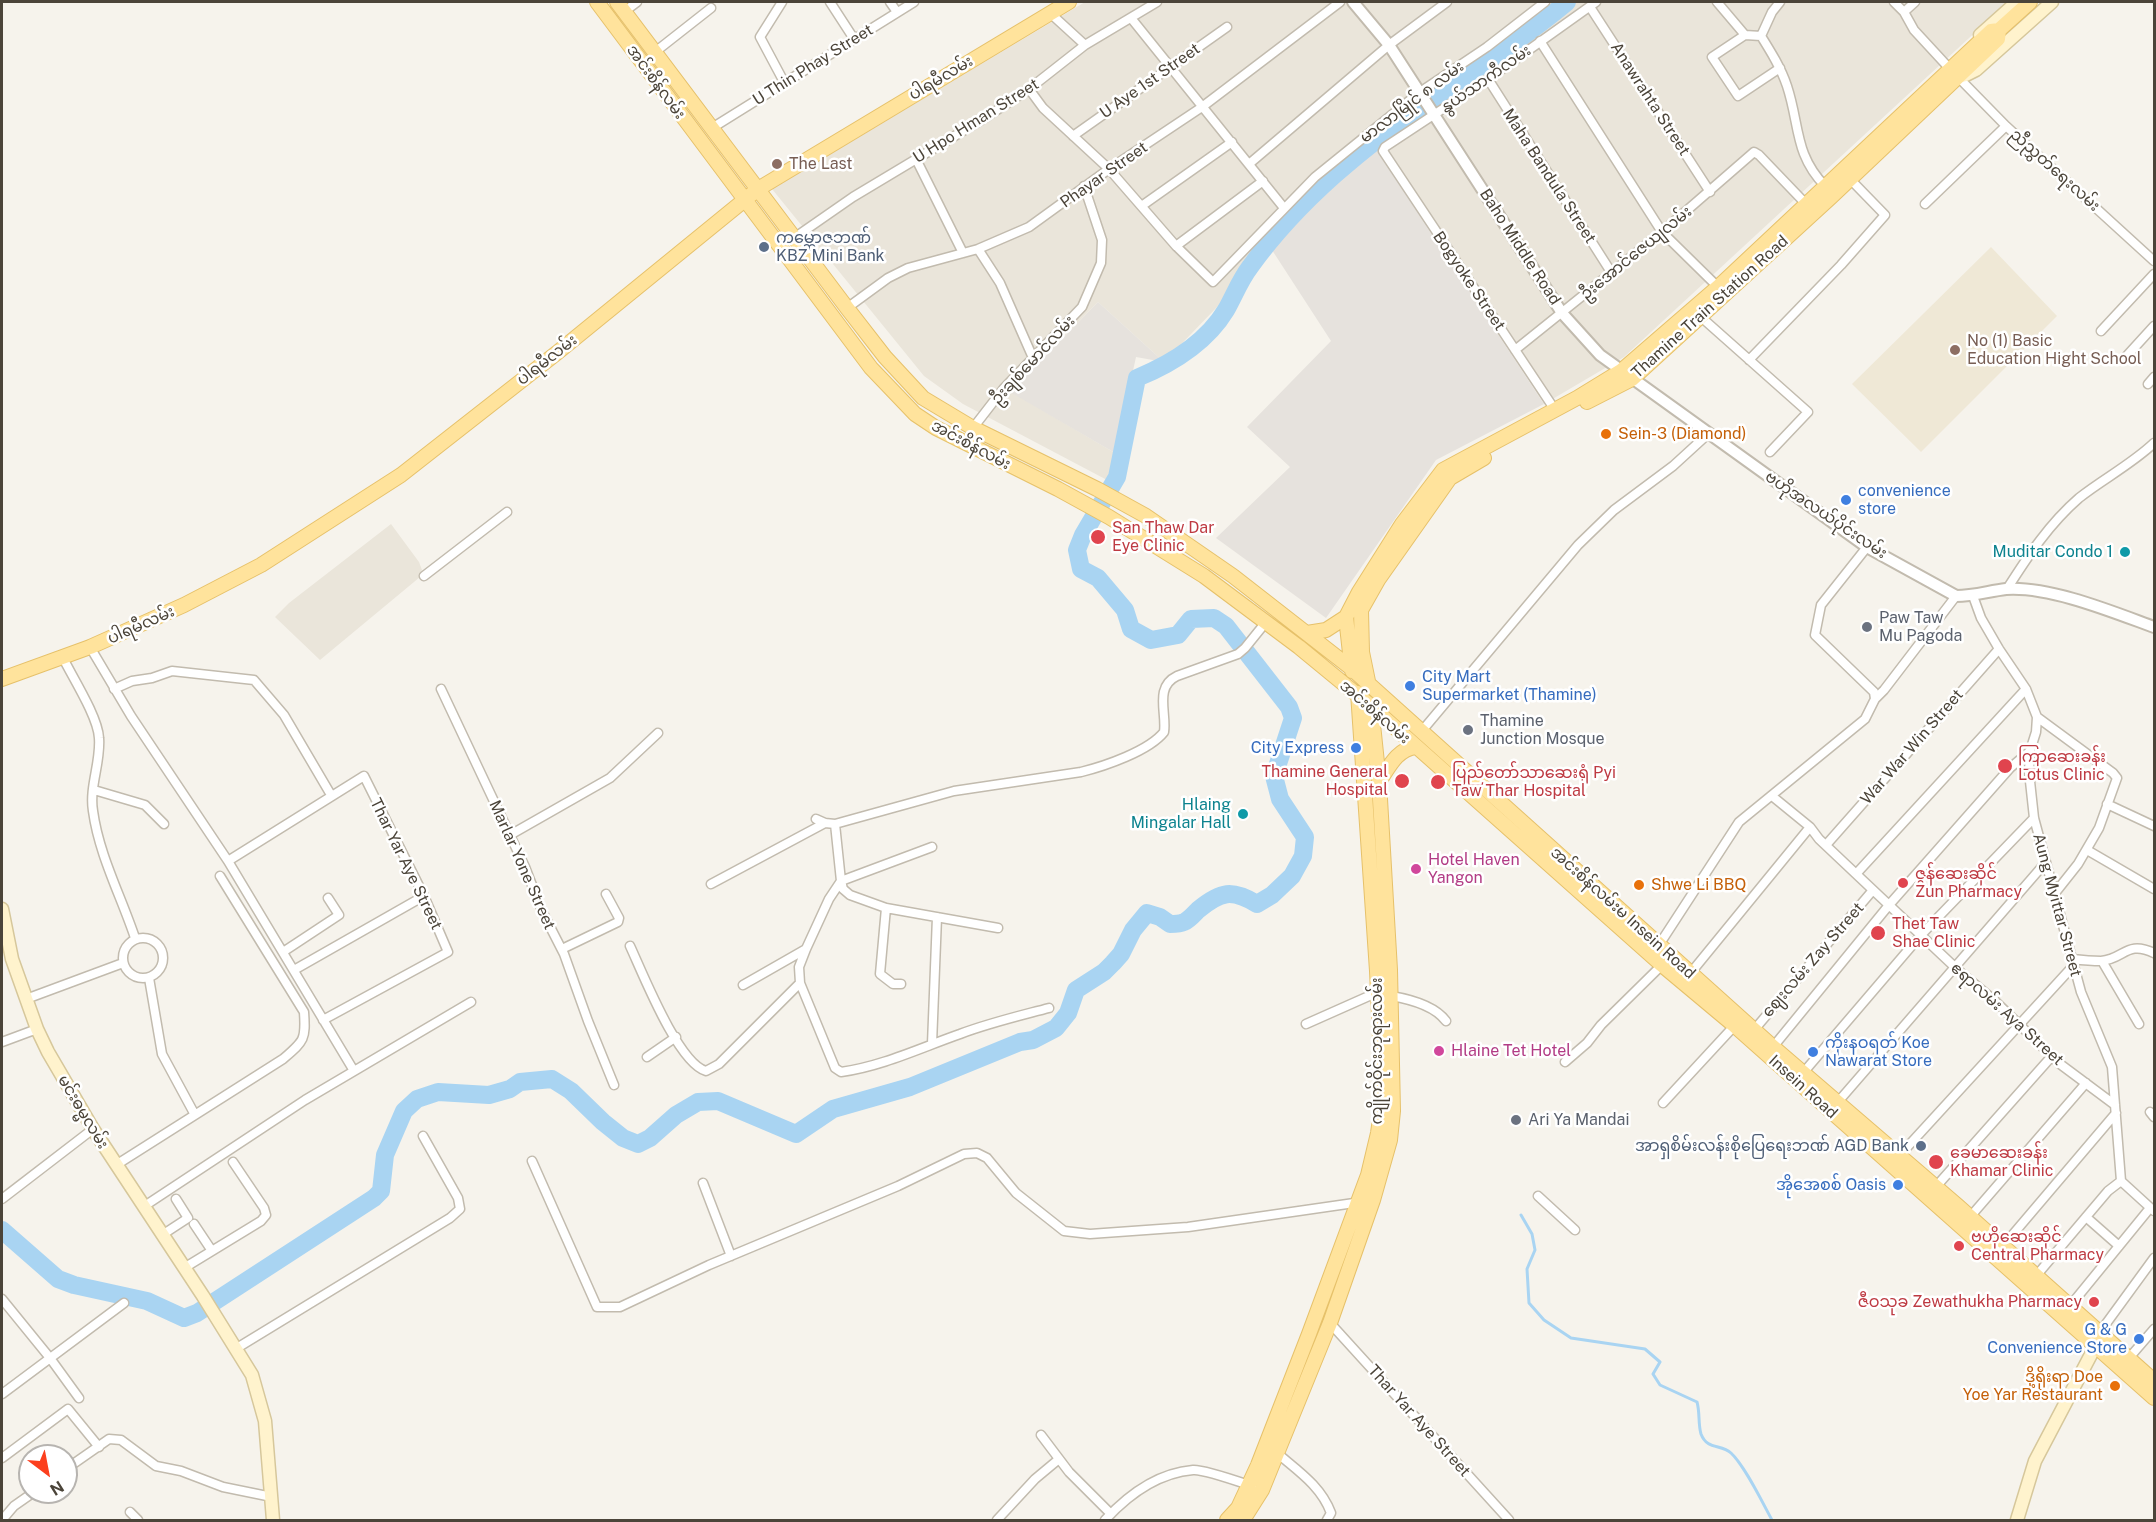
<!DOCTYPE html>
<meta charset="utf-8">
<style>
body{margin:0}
#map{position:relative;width:2156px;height:1522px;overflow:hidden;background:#f6f3ec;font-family:"Public Sans",sans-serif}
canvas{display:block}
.frame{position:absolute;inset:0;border:3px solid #4b4439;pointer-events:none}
.north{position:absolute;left:18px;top:1444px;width:60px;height:60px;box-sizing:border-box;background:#fff;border:2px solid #b7b4b0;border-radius:50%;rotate:148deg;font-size:16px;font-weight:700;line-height:24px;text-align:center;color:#4b4439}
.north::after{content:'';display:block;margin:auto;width:21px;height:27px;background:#fc3f1d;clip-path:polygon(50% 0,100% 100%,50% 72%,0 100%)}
</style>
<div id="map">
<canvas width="2156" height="1522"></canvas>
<div class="frame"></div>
<div class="north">N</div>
</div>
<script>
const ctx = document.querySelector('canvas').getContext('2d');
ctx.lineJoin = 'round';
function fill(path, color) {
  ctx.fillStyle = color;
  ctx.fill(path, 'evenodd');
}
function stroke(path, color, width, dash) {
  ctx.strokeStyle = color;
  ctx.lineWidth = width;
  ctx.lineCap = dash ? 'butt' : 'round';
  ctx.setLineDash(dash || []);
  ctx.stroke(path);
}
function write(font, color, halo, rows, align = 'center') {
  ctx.font = font + ' "Public Sans","Noto Sans Myanmar",sans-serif';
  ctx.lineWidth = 5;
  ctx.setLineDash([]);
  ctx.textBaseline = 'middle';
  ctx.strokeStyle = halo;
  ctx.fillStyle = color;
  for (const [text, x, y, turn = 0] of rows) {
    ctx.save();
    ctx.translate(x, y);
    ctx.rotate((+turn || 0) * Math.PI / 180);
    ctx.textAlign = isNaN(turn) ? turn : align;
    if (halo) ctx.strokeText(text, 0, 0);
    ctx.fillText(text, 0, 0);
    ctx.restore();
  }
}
const residential = new Path2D(`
 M1085,2H2008L1624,357L1544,404L1375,149L1307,207L1272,250L1164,362L1098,302L1010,391L1115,453L1107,480L963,404L924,376L772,189Z
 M391,524L419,562L422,570L420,577L320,660L275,617L289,603Z`);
const industrial = new Path2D(`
 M1375,148L1544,404L1436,460L1326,618L1216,538L1290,467L1247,427L1331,341L1272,250L1307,207Z
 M1098,302L1164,362L1136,357L1115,453L1010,392Z`);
const education = new Path2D(`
 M1991,247L2057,316L1921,452L1852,384Z`);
const stream = new Path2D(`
 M1521,1215L1532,1234L1535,1250L1527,1269L1529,1303L1544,1320L1571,1338L1645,1349L1660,1362L1653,1374L1660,1385L1697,1402C1700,1412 1698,1424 1701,1434C1707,1450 1721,1444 1731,1453C1745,1466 1762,1502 1772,1520`);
const river = new Path2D(`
 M2,1230L58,1279L74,1285L147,1301L184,1318L197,1313L374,1198L381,1191L385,1155L404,1111L417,1099L438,1092L489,1095L510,1089L520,1082L552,1079L571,1091L603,1122L623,1138L638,1144L650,1138L676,1115L698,1102L718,1101L796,1134L833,1109L910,1087L1020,1042L1033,1040L1056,1028L1068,1013L1076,990L1104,972L1113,963L1121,954L1133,930L1147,913L1160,917L1170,924C1174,924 1180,924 1184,922C1189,920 1194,914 1198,910C1221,891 1232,889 1257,904L1272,895L1292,876L1303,856L1305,837L1280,799L1274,776L1293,718L1289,707L1226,626L1214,618L1191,619L1178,635L1151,640L1131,629L1125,610L1098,578L1081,569L1077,550L1083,535L1117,477L1137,378C1171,364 1206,343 1226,310C1234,296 1240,280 1250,267C1299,199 1366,145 1434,98C1479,67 1525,37 1567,2`);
const minor = new Path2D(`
 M782,2L760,37L784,82
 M830,2L854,39
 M890,2L897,12
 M1717,2L1745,35
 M1894,2L1904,12L1914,30L1950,69
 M1590,7L1710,192
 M625,11L637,2
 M1904,12L1915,2
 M1050,13L1085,45
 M1131,18L1284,208
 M1761,36C1771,52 1781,68 1787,86C1800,125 1794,154 1825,186
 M1761,36L1745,35L1712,57L1738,96L1780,68
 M1761,36L1772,12L1780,2
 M1540,41L1662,232L1718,287
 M655,52L711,8
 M1958,77L2006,126L2154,261
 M1488,79L1611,272
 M1029,89L1043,108L1109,169L1176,246L1213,282L1315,177L1420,92L1487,47L1545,2
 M712,128L914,2
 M1073,136L1227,27
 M916,159L963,253
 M1249,164L1389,45L1447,2
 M1925,204L2006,126
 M1143,205L1232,142
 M794,238L853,197L988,116L1029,89L1085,45L1157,2
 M1176,246L1263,181
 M978,249L1000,283L1033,358
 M847,308L888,278L908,268L978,249L1029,227L1109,169L1202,107L1340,2
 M1701,317L1808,412L1770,452
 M2101,331L2154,274
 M1515,350L1662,232L1754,152L1759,155L1806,204
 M1749,360L1841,265L1885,215L1850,179
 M2123,360L2154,326
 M2148,384L2154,377
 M1555,410L1383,151L1385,147L1488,79L1596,2
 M973,428L1004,388L1082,307L1101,263L1102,240L1084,186
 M424,576L507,512
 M2007,589C2028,556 2049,524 2079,498C2103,479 2132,464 2154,443
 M1973,596L1981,618L1999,649L2026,689L2037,717L2036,732L2030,751L2029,772L2034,818L2081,992L2112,1067L2121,1181L2154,1211
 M90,647L131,716L228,861L354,1071
 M63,658C73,678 98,717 99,738C101,762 89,787 93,811C99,855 121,896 135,938
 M114,689L132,681L152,678L172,671L254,680L284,715L331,795
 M441,689L525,867L542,911L564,954L588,1021L614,1085
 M1875,699L1884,690L1956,596
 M2037,717L2113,773L2117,778L2099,828L2078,864L2055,893
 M1421,732L1578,545L1614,510L1673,466L1708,434
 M94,790L145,805L164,824
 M1772,796L1810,827L1819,839L1873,890L1959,971L1995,1001L2060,1064L2115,1105
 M2107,804L2154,826
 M816,819L825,823L835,824L954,791L1081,772C1105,766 1149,751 1164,732C1167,713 1154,687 1177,676L1238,654L1245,648L1266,622
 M835,824L841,881L843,889L850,895L886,908L998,928
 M510,835L610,778L658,733
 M1826,845L1999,649
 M932,847L841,881L829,899L806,949L799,967L800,983L835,1068L841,1072C883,1066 920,1048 960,1034C989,1023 1019,1016 1049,1008
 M2087,850L2154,889
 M228,861L364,776L424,896L448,952L323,1020
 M1856,874L2026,689
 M711,884L825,823
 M886,908L880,974L893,984H901
 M123 958a20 20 0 1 1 40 0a20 20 0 1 1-40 0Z
 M1659,945L1739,822L1865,719L1875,699L1874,692L1815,635L1821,605L1867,547
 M630,946C643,974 678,1063 706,1071L719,1064L800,983
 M562,949L618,922L619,918L606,894
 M283,952L339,915L328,898
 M2072,959C2081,960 2091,961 2101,961C2125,959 2126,940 2154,953
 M2102,961L2139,1024
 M294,970L424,896
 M1689,975L1810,827
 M149,978L162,1054L195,1115
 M743,985L806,949
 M1391,996C1409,999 1434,1005 1446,1021
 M26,999L123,963
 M1306,1024L1378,992
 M1754,1030L1873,890
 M2,1042L37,1029
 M932,1044L937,917
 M1773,1047L1889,905L2010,768L2030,751
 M647,1057L676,1037
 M1565,1062L1587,1043L1601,1025L1662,965
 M1803,1073L1921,935L2034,818
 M1663,1103L1737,1023
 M1837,1103L2046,862
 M2150,1112L2154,1117
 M1899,1156L2074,965
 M532,1161L597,1307H620L709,1265L898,1186L964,1154L977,1153L987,1158L1016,1193L1064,1231L1090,1234L1188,1227L1361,1202
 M116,1165L283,1059C304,1041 306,1040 304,1012L220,876
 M703,1183L731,1256
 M1933,1190L2052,1056
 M1538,1196L1575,1230
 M2,1199L93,1129
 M143,1207L305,1100L471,1002
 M1970,1217L2086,1083
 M2086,1217L2119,1246
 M194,1224L212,1251
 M162,1235L188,1218L176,1199
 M2003,1246L2116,1113
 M184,1268L261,1221L266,1215L264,1208L233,1162
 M2036,1276L2108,1191L2121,1181
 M2,1299L50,1358L79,1398
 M2070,1306L2150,1208
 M1330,1323L1509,1520
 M2100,1332L2154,1258
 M237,1348L450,1218L460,1209L458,1198L423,1136
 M2129,1358L2154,1329
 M2,1394L124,1303
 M1041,1435L1069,1472L1111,1514
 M1277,1453C1298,1471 1321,1486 1331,1513L1327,1520
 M2,1458L68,1409L99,1447
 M66,1469L109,1439L121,1440L156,1466L181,1471L223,1487L272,1497
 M130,1512L138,1520
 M2,1520L14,1506L34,1492
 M997,1520L1035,1479L1059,1459
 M1105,1520C1128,1495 1158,1473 1193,1470C1203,1469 1240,1482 1252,1486`);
const tertiary = new Path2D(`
 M1353,2L1389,45L1562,313L1600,355L1867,547L1956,596C1974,596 1989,591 2006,589C2050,586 2113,612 2154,627`);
const secondary = new Path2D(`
 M1980,35L2017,2
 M1958,77L1966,75L1976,70L2052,2
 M2,909L12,959L37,1029L48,1052L93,1129L203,1296L252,1375L265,1421L273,1520
 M2017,1520L2035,1461L2096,1345`);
const primary = new Path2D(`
 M597,2L871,368L915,414L936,428L1058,489L1109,517L1204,576L1299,647L1372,707L1662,965L1735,1026L2154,1398
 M617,2L847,308L885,357L923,398L973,428L1097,489L1146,516L1233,576L1351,668L1773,1047L1958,1206L2154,1381
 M1587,402L1632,379L1831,197L1998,39L1999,30
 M1307,633L1326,630L1346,617
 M1352,671L1346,617L1359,592L1402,524L1443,470L1577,398L1621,371L1718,287L1991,31L1999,30L2030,2
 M2,679L90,647L184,605L261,565L401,475L558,352L758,189L1069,2
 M1369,686L1362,652L1361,610L1378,580L1450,478L1484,458
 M1379,782C1389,767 1397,749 1416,747
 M1227,1520L1238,1508L1258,1465L1309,1334L1368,1175L1378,1133L1381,1112V1061L1377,971L1358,693
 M1243,1520L1262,1490L1330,1323L1373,1200L1390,1140L1393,1111L1390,970L1379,782L1371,705`);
const markers = [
 [777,164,6,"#8d6e63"],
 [764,247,6,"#5c6f8a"],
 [1955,350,6,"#8d6e63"],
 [1606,434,6,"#e8710a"],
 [1846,500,6,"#3f7fe0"],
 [1098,537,8,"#e0444e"],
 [2125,552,6,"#0f9aa8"],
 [1867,627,6,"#6b7280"],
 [1410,686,6,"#3f7fe0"],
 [1468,730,6,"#6b7280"],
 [1356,748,6,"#3f7fe0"],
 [2005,766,8,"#e0444e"],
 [1402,781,8,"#e0444e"],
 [1438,782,8,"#e0444e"],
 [1243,814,6,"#0f9aa8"],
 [1416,869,6,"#d1479c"],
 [1903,883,6,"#e0444e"],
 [1639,885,6,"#e8710a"],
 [1878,933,8,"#e0444e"],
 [1439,1051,6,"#d1479c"],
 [1813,1052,6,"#3f7fe0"],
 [1516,1120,6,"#6b7280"],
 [1921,1146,6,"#5c6f8a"],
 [1936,1162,8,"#e0444e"],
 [1898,1185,6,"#3f7fe0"],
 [1959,1246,6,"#e0444e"],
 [2094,1302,6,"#e0444e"],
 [2139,1339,6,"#3f7fe0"],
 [2115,1386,6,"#e8710a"]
];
const streetNames = [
 ["U Thin Phay Street",813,65,-32],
 ["ပါရမီလမ်း",941,78,-31],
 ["နွယ်သာကီလမ်း",1486,79,-35],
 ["U Aye 1st Street",1150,81,-35],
 ["အင်းစိန်လမ်း",656,82,54],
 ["Anawrahta Street",1650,99,57],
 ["မာလာမြိုင် ၈ လမ်း",1412,102,-37],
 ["U Hpo Hman Street",976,121,-32],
 ["ညီညွှတ်ရေးလမ်း",2055,170,42],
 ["Phayar Street",1104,175,-35],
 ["Maha Bandula Street",1549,176,57],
 ["Baho Middle Road",1520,247,57],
 ["ဦးအောင်ဇေယျလမ်း",1636,253,-39],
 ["Bogyoke Street",1469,281,56],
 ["Thamine Train Station Road",1710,307,-42],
 ["ပါရမီလမ်း",547,360,-38],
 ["ဦးချစ်မောင်လမ်း",1033,360,-47],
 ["အင်းစိန်လမ်း",971,445,28],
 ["ဗဟိုအလယ်ပိုင်းလမ်း",1826,515,34],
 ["ပါရမီလမ်း",141,625,-24],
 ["အင်းစိန်လမ်း",1375,712,41],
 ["War War Win Street",1912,747,-49],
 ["Thar Yar Aye Street",406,864,64],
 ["Marlar Yone Street",522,865,66],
 ["Aung Myittar Street",2057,905,75],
 ["အင်းစိန်လမ်းမ Insein Road",1623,913,42],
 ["ဈေးလမ်း Zay Street",1813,960,-49],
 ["ဧရာလမ်း Aya Street",2007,1014,42],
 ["ကျိုက်ဝိုင်းဘုရားလမ်း",1377,1051,-90],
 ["Insein Road",1803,1087,42],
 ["မင်းဓမ္မလမ်း",83,1112,59],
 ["Thar Yar Aye Street",1419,1421,48]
];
const educationNames = [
 ["The Last",789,164],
 ["No (1) Basic",1967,341],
 ["Education Hight School",1967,359]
];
const serviceNames = [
 ["ကမ္ဘောဇဘဏ်",776,238],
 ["KBZ Mini Bank",776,256],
 ["အာရှစိမ်းလန်းစိုပြေရေးဘဏ် AGD Bank",1909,1146,"right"]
];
const foodNames = [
 ["Sein-3 (Diamond)",1618,434],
 ["Shwe Li BBQ",1651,885],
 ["ဒို့ရိုးရာ Doe",2103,1377,"right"],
 ["Yoe Yar Restaurant",2103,1395,"right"]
];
const shopNames = [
 ["convenience",1858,491],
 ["store",1858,509],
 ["City Mart",1422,677],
 ["Supermarket (Thamine)",1422,695],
 ["City Express",1344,748,"right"],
 ["ကိုးနဝရတ် Koe",1825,1043],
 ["Nawarat Store",1825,1061],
 ["အိုအေစစ် Oasis",1886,1185,"right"],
 ["G & G",2127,1330,"right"],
 ["Convenience Store",2127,1348,"right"]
];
const healthNames = [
 ["San Thaw Dar",1112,528],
 ["Eye Clinic",1112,546],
 ["ကြာဆေးခန်း",2018,757],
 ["Lotus Clinic",2018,775],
 ["Thamine General",1388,772,"right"],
 ["Hospital",1388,790,"right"],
 ["ပြည်တော်သာဆေးရုံ Pyi",1452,773],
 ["Taw Thar Hospital",1452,791],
 ["ဇွန်ဆေးဆိုင်",1915,874],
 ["Zun Pharmacy",1915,892],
 ["Thet Taw",1892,924],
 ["Shae Clinic",1892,942],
 ["ခေမာဆေးခန်း",1950,1153],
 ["Khamar Clinic",1950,1171],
 ["ဗဟိုဆေးဆိုင်",1971,1237],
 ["Central Pharmacy",1971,1255],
 ["ဇီဝသုခ Zewathukha Pharmacy",2082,1302,"right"]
];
const cultureNames = [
 ["Muditar Condo 1",2113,552],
 ["Hlaing",1231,805],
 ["Mingalar Hall",1231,823]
];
const worshipNames = [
 ["Paw Taw",1879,618],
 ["Mu Pagoda",1879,636],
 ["Thamine",1480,721],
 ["Junction Mosque",1480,739],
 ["Ari Ya Mandai",1528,1120]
];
const hotelNames = [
 ["Hotel Haven",1428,860],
 ["Yangon",1428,878],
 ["Hlaine Tet Hotel",1451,1051]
];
fill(residential, '#eae5da');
fill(industrial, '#e6e2dd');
fill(education, '#efe8d6');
stroke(stream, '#a9d4f2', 3);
stroke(river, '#a9d4f2', 18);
stroke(minor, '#c2bbae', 11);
stroke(tertiary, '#c2bbae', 14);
stroke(secondary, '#d6c79b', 15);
stroke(primary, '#e6c16a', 16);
stroke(minor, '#fff', 8);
stroke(tertiary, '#fff', 10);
stroke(secondary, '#fff3cd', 12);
stroke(primary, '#ffe39c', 14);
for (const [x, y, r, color] of markers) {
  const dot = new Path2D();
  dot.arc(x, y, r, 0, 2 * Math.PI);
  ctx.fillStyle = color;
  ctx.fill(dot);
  stroke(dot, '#fff', 2);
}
write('16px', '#4b4439', '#fff', streetNames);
write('16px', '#785e54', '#fff', educationNames, 'left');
write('16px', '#4e5e75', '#fff', serviceNames, 'left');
write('16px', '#c56008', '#fff', foodNames, 'left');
write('16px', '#366cbe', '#fff', shopNames, 'left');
write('16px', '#be3a42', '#fff', healthNames, 'left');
write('16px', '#0d838f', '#fff', cultureNames, 'right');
write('16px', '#5b616d', '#fff', worshipNames, 'left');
write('16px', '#b23c85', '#fff', hotelNames, 'left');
</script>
